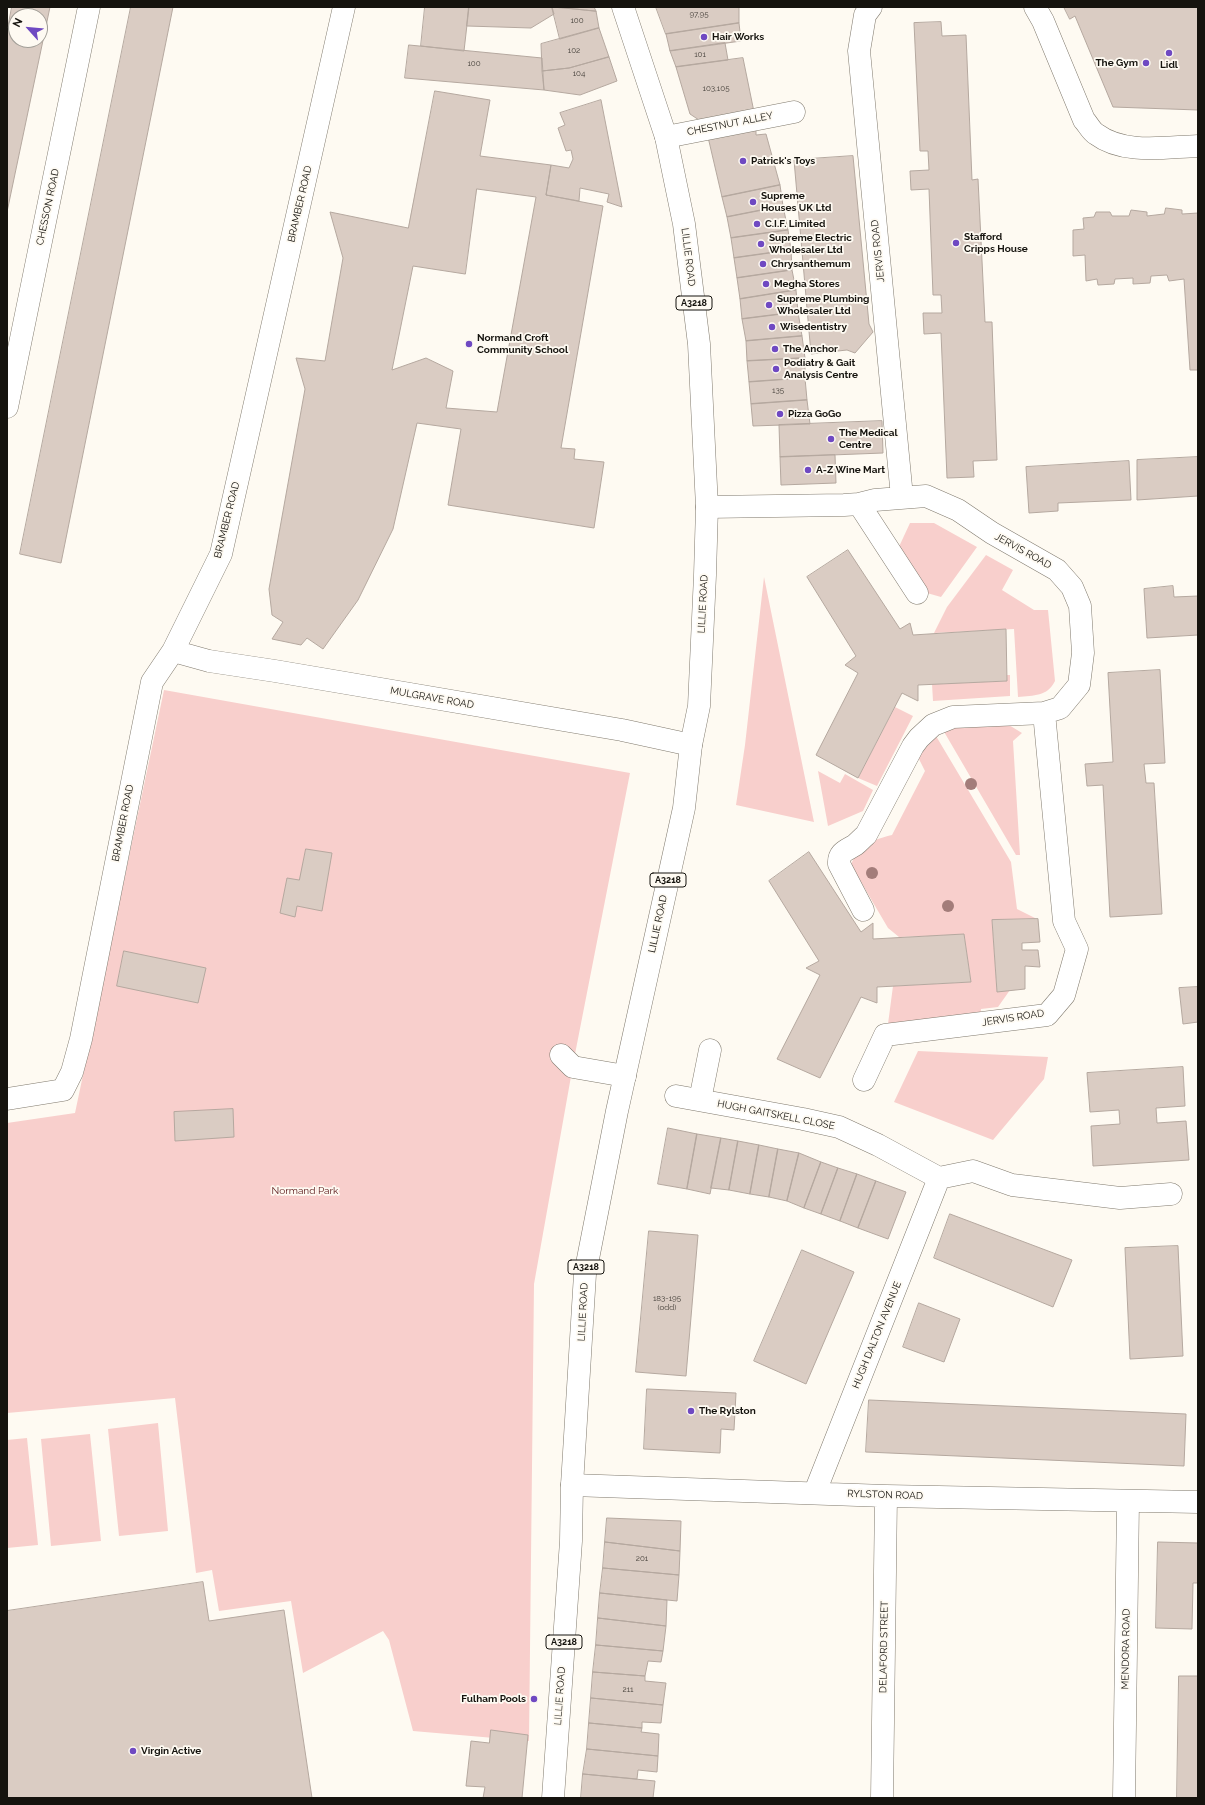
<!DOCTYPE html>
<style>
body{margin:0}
#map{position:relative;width:1205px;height:1805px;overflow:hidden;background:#fefaf2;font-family:Raleway,sans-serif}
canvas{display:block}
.frame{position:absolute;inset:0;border:8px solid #15130e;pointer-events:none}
.north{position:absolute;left:8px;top:8px;width:40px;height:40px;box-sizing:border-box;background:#fefaf2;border:1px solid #a19e97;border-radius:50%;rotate:297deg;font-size:11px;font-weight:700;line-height:16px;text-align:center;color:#15130e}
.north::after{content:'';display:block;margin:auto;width:14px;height:18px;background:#6f49c2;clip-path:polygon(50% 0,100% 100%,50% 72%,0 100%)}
</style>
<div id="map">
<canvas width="1205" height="1805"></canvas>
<div class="frame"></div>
<div class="north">N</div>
</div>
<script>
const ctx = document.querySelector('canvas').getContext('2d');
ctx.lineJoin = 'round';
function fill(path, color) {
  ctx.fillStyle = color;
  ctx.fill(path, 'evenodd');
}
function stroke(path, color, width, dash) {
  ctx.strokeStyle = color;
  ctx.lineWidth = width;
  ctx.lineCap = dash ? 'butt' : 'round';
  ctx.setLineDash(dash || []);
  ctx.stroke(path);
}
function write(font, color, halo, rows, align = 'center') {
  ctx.font = font + ' Raleway,sans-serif';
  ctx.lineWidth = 3.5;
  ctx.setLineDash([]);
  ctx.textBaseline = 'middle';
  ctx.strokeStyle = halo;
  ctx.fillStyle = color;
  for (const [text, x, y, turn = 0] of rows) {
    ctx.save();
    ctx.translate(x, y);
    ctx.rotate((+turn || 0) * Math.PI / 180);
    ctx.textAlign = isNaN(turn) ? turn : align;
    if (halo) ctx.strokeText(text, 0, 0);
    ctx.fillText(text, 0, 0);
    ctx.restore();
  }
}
const green = new Path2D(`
 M910,523H934L977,547L941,597L927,593L897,551Z
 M986,555L1013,570L1002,590L1034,610H1048L1055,681C1047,697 1034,695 1018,697L1014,629L934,633L947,607Z
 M764,577L814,822L736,805L745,745Z
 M1007,675H1010V696L933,701L932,684L1006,681Z
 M164,690L630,773L575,1054L534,1284L529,1741L413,1731L389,1640L383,1631L303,1673L291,1601L219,1611L212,1570L196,1573L175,1398L7,1413V1123L75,1113Z
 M895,707L913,716L877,786L858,778Z
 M1004,722L1022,733L1013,741L1020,855H1016L943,730L951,726Z
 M936,736L1011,862L1017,909L1037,919L992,920L997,991L1010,990L998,1007L981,1009L980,1019L888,1024L893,986L971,982L964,935L899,937L888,928L851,865C857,847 874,839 892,835L925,771L918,757Z
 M818,771L840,783L845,774L873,790L863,811L828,826Z
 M918,1051L1048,1057L1044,1079L993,1140L894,1102Z
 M158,1423L168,1531L119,1536L108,1429Z
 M90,1434L101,1541L51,1546L41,1439Z
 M27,1438L38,1545L7,1548V1440Z`);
const building = new Path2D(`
 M12,7H50L7,212V32ZM16,16H40V40H16Z
 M131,7H173L61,563L20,554Z
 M425,7H469L464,51L421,46Z
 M469,7H552L554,14L531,28L467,26Z
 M552,7L596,11L599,28L560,39Z
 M558,7H594L596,11Z
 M656,7H739V23L666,34Z
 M1064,7H1198V110L1113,107L1075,16L1070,19Z
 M941,22L942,36L966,35L972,180L978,179L985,322H992L997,460L973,461L974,477L947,478L941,333L924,334L923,313H942L941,295H933L929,189L911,190L910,171L929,170L928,151H920L914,23Z
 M739,23L741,41L670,51L666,34Z
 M599,28L609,57L569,68L542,71L541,44Z
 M725,43L728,60L676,67L670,51Z
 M409,45L542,58L544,90L405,78Z
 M609,57L617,81L580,95L544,90L542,71L569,68Z
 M743,58L754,112L699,120L690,114L676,67Z
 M435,91L490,100L480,156L551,165L546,195L603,206L561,448L575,449L574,459L604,462L594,528L448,505L461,429L417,423L393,529L358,600L323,649L307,638L301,645L272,639L283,622L272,615L269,589L305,389L296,358L325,361L343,258L330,212L408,228ZM477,189L536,197L497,412L446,408L453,371L426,358L392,370L413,266L465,274Z
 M601,100L622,207L607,202L609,194L580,188L579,201L546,195L551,165L569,168L573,159L571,150L566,151L558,128L565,125L560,113Z
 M756,130V135L766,134L780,185L722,197L708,137Z
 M853,156L869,324L873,332L855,353L847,350L811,354L794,160Z
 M780,185L783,206L727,217L722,197Z
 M783,206L788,230L731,238L727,217Z
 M1166,208L1182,210V214L1198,213V370H1190L1184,279L1169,281L1167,275L1151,276L1150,283L1133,284V278L1115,279L1114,284L1098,285L1097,279L1086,281L1085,255L1073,256V230L1084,229L1083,218L1094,217L1096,212H1110L1112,216H1129L1131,210L1147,212V216L1164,214Z
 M788,230L791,250L734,258L731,238Z
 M791,250L792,270L737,278L734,258Z
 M792,270L796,290L740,299L737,278Z
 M796,290L798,312L742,319L740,299Z
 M798,312L802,336L746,341L742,319Z
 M802,336L805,358L747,361L746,341Z
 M805,358V378L749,382L747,361Z
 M805,378L807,400L751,404L749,382Z
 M807,400L810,424L753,426L751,404Z
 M882,421L883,453L780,457L779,425Z
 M835,455L836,483L781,485L780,457Z
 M1198,457V496L1137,500V460Z
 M1129,461L1131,500L1058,503V511L1029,513L1026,467Z
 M848,550L900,629L910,623L913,635L1006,629L1007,681L918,685V701L902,693L858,778L816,755L858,673L845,665L856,656L807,577Z
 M1173,586L1174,597L1198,596V635L1147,638L1144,589Z
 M1160,670L1165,763L1144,764L1146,783H1154L1162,914L1110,917L1103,785L1087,786L1085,764L1113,762L1108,673Z
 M306,849L332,853L322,911L297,906L295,917L280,913L287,878L299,880Z
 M809,852L861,932L873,923V939L964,934L971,982L877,987V1003L861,997L820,1078L777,1059L820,975L806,968L819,961L769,881Z
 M1038,919L1040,942L1022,943V950H1038L1040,967L1025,966V989L997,992L992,920Z
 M124,951L206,968L198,1003L117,986Z
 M1198,987V1022L1183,1024L1179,988Z
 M1183,1067L1185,1106L1156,1108L1157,1123L1186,1121L1189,1160L1093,1166L1091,1126L1120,1124L1119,1110L1090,1112L1087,1073Z
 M233,1109L234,1137L175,1141L174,1112Z
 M668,1128L697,1134L687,1189L658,1184Z
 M697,1134L721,1138L710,1194L687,1189Z
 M721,1138L738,1141L729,1190L711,1188Z
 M738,1141L759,1145L750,1194L729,1190Z
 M759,1145L778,1149L769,1197L750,1194Z
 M778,1149L799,1153L787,1201L769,1197Z
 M799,1153L821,1162L804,1208L787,1201Z
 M821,1162L838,1168L821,1214L804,1208Z
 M838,1168L857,1174L840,1221L821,1214Z
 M857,1174L876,1181L858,1228L840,1221Z
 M876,1181L906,1192L888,1239L858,1228Z
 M950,1214L1072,1260L1053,1307L934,1258Z
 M649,1231L698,1235L686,1376L636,1372Z
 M1178,1246L1183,1356L1130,1359L1125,1248Z
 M802,1250L854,1272L806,1384L754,1361Z
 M919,1303L960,1319L944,1362L903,1347Z
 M647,1389L736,1393L734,1430L721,1429L720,1453L644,1449Z
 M869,1400L1186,1414L1184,1466L866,1452Z
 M607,1518L681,1521L680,1551L605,1542Z
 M605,1542L680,1551L679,1575L603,1568Z
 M1158,1542L1198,1543V1583H1193L1192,1629L1156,1628Z
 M603,1568L679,1575L677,1601L600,1593Z
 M203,1582L209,1621L284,1610L312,1798H7V1611Z
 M600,1593L667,1600L666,1626L598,1618Z
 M598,1618L666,1626L663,1651L596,1645Z
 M596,1645L663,1651L661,1662L648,1661L645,1676L593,1672Z
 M593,1672L645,1676V1681L666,1683L663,1705L591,1698Z
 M1179,1676H1198V1798H1177Z
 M591,1698L663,1705L661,1723L642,1722V1728L589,1723Z
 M589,1723L642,1728L641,1732L659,1734L658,1756L587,1749Z
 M491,1730L528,1735L522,1798H483L485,1787L466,1786L471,1741L489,1743Z
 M587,1749L658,1756L657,1772L638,1770L637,1779L583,1774Z
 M583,1774L655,1781L653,1798H581Z`);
const minor = new Path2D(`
 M871,7L865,15L859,51L902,497
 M1035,7L1043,21L1084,120C1088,124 1091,131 1096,134C1124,155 1165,147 1198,146
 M666,137L794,112
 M7,407L89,7
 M859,504L917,593
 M707,507L844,505L859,504L875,500L926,496L958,510L992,533L1057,570L1072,587L1080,606L1083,653L1079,685L1060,708L1044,713L953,717L933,725L919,738L913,746L866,835C862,838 859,842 855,845C847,850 838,852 839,864L863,910
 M173,651L209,661L275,671L622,730L691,745
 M561,1055L573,1067L625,1076
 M864,1080L885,1035L1047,1015L1064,995L1077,949L1064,921L1044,713
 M676,1096L803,1119L839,1127L878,1145L939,1178L973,1171L1012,1185L1120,1198L1171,1194
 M7,1099L63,1090L72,1072L81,1039L152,682L173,651L221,554L344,7
 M700,1100L710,1050
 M572,1485L886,1496L1198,1502
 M815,1492L939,1178
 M882,1798L886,1496
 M1124,1798L1128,1501`);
const major = new Path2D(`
 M553,1798L571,1541L572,1485L585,1274L617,1111L684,808L691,745L699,706L705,575L707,507L699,344L684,224L666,137L623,7`);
const trees = [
 [971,784],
 [872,873],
 [948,906]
];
const markers = [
 [704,37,4,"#6f49c2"],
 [1169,53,4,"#6f49c2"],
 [1146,63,4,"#6f49c2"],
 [743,161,4,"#6f49c2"],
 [753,202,4,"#6f49c2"],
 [757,224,4,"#6f49c2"],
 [956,243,4,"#6f49c2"],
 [761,244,4,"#6f49c2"],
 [763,264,4,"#6f49c2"],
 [766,284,4,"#6f49c2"],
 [769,305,4,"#6f49c2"],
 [772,327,4,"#6f49c2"],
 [469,344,4,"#6f49c2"],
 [775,349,4,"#6f49c2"],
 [776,369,4,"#6f49c2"],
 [780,414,4,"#6f49c2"],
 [831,439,4,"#6f49c2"],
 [808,470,4,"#6f49c2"],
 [691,1411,4,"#6f49c2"],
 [534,1699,4,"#6f49c2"],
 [133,1751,4,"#6f49c2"]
];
const numberNames = [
 ["97,95",699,15],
 ["100",577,21],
 ["102",574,51],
 ["101",700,55],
 ["100",474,64],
 ["104",579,74],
 ["103,105",716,89],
 ["135",778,391],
 ["183-195",667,1299],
 ["(odd)",667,1308],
 ["201",642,1559],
 ["211",628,1690]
];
const shields = [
 [694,303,36],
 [668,880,36],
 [586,1267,36],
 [564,1642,36]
];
const shieldNames = [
 ["A3218",694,303],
 ["A3218",668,880],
 ["A3218",586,1267],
 ["A3218",564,1642]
];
const poiNames = [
 ["Hair Works",712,37],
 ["The Gym",1138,63,"right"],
 ["Lidl",1169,65,"center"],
 ["Patrick's Toys",751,161],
 ["Supreme",761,196],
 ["Houses UK Ltd",761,208],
 ["C.I.F. Limited",765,224],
 ["Stafford",964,237],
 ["Cripps House",964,249],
 ["Supreme Electric",769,238],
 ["Wholesaler Ltd",769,250],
 ["Chrysanthemum",771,264],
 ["Megha Stores",774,284],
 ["Supreme Plumbing",777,299],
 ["Wholesaler Ltd",777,311],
 ["Wisedentistry",780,327],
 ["Normand Croft",477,338],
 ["Community School",477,350],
 ["The Anchor",783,349],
 ["Podiatry & Gait",784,363],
 ["Analysis Centre",784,375],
 ["Pizza GoGo",788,414],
 ["The Medical",839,433],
 ["Centre",839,445],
 ["A-Z Wine Mart",816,470],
 ["The Rylston",699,1411],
 ["Fulham Pools",526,1699,"right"],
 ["Virgin Active",141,1751]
];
const streetNames = [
 ["CHESTNUT ALLEY",730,124,-11],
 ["BRAMBER ROAD",300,204,-77],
 ["CHESSON ROAD",48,207,-78],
 ["JERVIS ROAD",878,251,-96],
 ["LILLIE ROAD",688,257,83],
 ["BRAMBER ROAD",227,520,-76],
 ["JERVIS ROAD",1023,551,29],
 ["LILLIE ROAD",703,604,-87],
 ["MULGRAVE ROAD",432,698,10],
 ["BRAMBER ROAD",123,823,-79],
 ["LILLIE ROAD",658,924,-78],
 ["JERVIS ROAD",1013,1018,-9],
 ["HUGH GAITSKELL CLOSE",776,1115,11],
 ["LILLIE ROAD",583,1312,-87],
 ["HUGH DALTON AVENUE",877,1335,-68],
 ["RYLSTON ROAD",885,1495,2],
 ["DELAFORD STREET",884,1647,-89],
 ["MENDORA ROAD",1126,1649,-89],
 ["LILLIE ROAD",560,1696,-86]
];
const parkNames = [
 ["Normand Park",305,1191]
];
fill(green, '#f8cfcc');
fill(building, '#daccc3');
stroke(building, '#b5a89f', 1);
stroke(minor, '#807a6e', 23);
stroke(major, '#807a6e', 23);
stroke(minor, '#fff', 22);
stroke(major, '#fff', 22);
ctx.fillStyle = '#a37d7a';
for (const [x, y] of trees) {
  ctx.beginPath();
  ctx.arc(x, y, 6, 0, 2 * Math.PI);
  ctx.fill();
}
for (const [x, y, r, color] of markers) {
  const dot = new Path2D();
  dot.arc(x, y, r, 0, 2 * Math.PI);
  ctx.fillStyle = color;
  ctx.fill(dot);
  stroke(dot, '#fefaf2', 1.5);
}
write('8px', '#46413b', null, numberNames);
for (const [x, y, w] of shields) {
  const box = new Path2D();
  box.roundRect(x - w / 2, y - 7, w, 14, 3);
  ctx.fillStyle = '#fefaf2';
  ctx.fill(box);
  stroke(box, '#15130e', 1);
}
write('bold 9px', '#15130e', null, shieldNames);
write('bold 10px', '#15130e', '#fefaf2', poiNames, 'left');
write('10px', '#15130e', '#fefaf2', streetNames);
write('10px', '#591617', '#fefaf2', parkNames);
</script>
